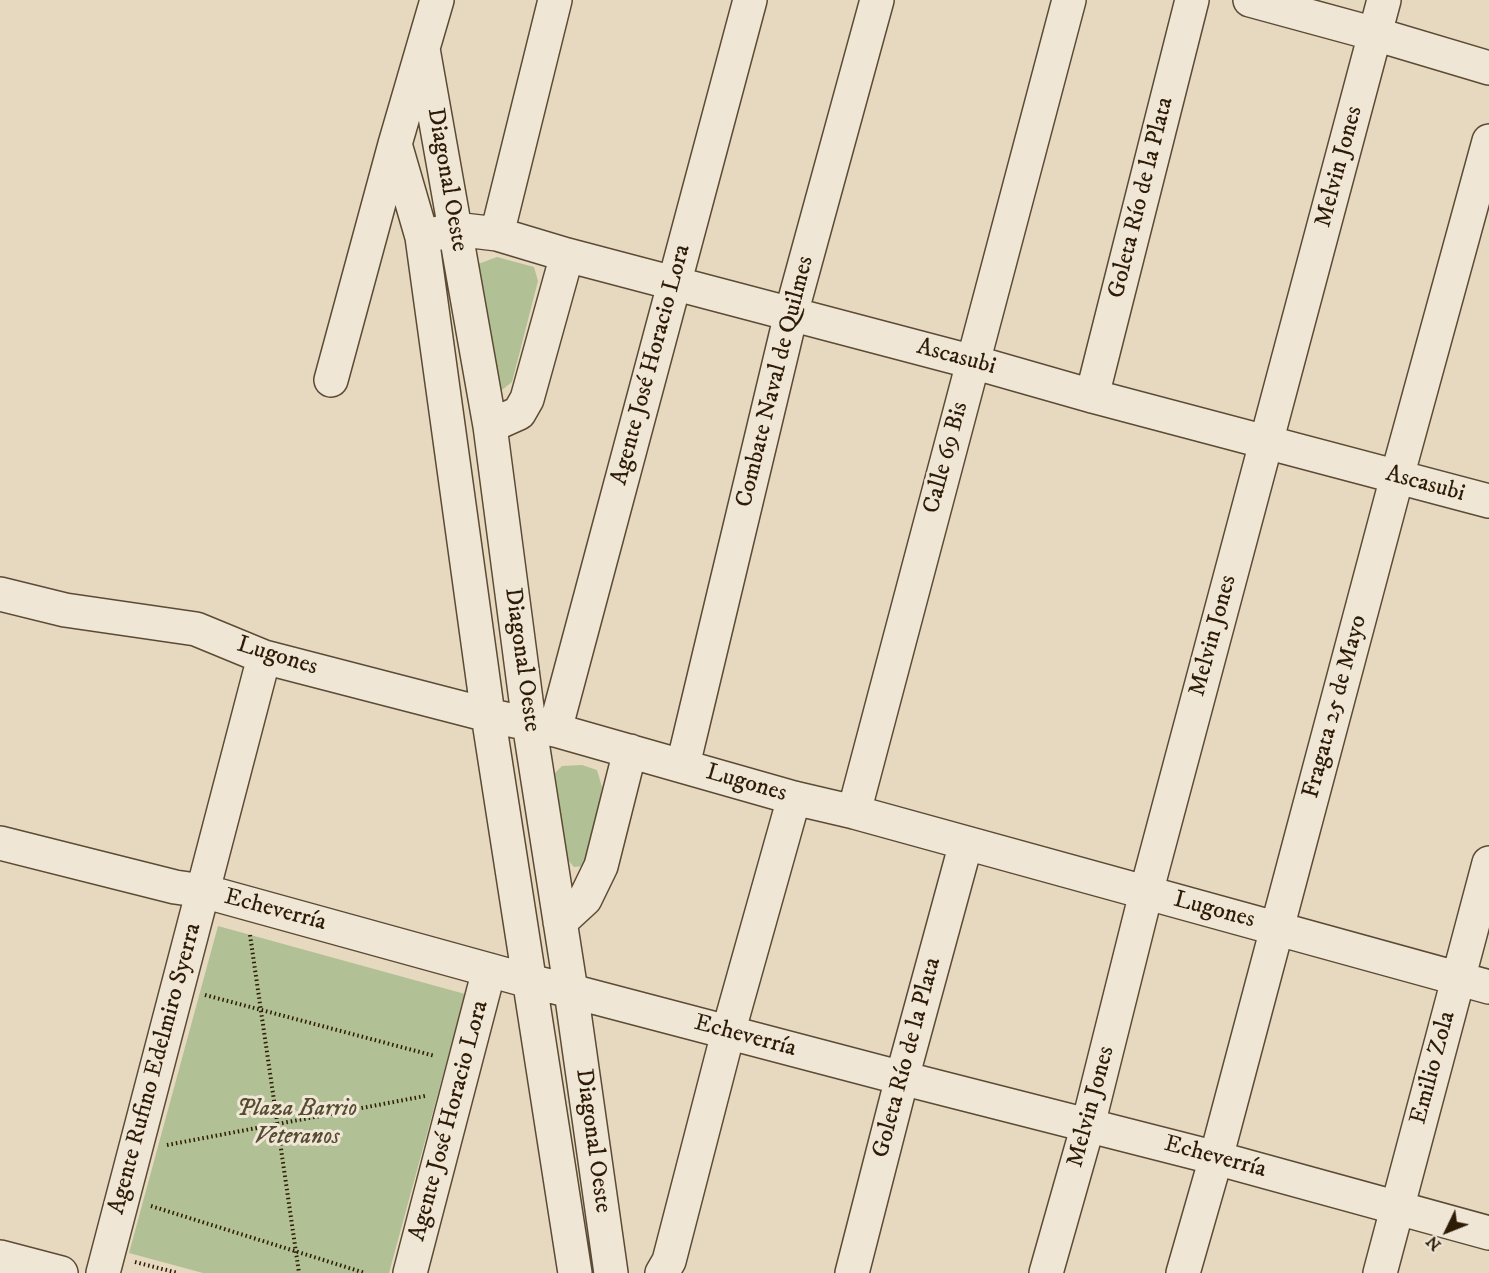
<!DOCTYPE html>
<meta charset="utf-8">
<style>
body{margin:0}
#map{position:relative;width:1489px;height:1273px;overflow:hidden;background:#e6d9c0;font-family:"IM FELL DW Pica",serif}
canvas{display:block}
.north{position:absolute;left:1417px;top:1201px;width:60px;height:60px;-webkit-text-stroke:4px #efe6d6;paint-order:stroke;rotate:227deg;font-size:16px;font-weight:700;line-height:24px;text-align:center;color:#2e1c06}
.north::after{content:'';display:block;margin:auto;width:21px;height:27px;background:#2e1c06;clip-path:polygon(50% 0,100% 100%,50% 72%,0 100%)}
</style>
<div id="map">
<canvas width="1489" height="1273"></canvas>
<div class="north">N</div>
</div>
<script>
const ctx = document.querySelector('canvas').getContext('2d');
ctx.lineJoin = 'round';
function fill(path, color) {
  ctx.fillStyle = color;
  ctx.fill(path, 'evenodd');
}
function stroke(path, color, width, dash) {
  ctx.strokeStyle = color;
  ctx.lineWidth = width;
  ctx.lineCap = dash ? 'butt' : 'round';
  ctx.setLineDash(dash || []);
  ctx.stroke(path);
}
function write(font, color, halo, rows, align = 'center') {
  ctx.font = font + ' "IM FELL DW Pica",serif';
  ctx.lineWidth = 6;
  ctx.setLineDash([]);
  ctx.textBaseline = 'middle';
  ctx.strokeStyle = halo;
  ctx.fillStyle = color;
  for (const [text, x, y, turn = 0] of rows) {
    ctx.save();
    ctx.translate(x, y);
    ctx.rotate((+turn || 0) * Math.PI / 180);
    ctx.textAlign = isNaN(turn) ? turn : align;
    if (halo) ctx.strokeText(text, 0, 0);
    ctx.fillText(text, 0, 0);
    ctx.restore();
  }
}
const green = new Path2D(`
 M497,257L534,267L538,281L512,382L498,393L475,274L478,264Z
 M582,765L597,770L602,787L594,856L584,866L574,867L567,859L554,774L562,766Z
 M218,926L465,994L389,1273H203L129,1253Z`);
const path = new Path2D(`
 M250,935L299,1273
 M205,995L435,1056
 M167,1145L425,1096
 M151,1206L365,1273
 M135,1262L178,1273`);
const minor = new Path2D(`
 M1250,0L1375,34L1489,68
 M423,49L490,426L529,723L571,991L611,1273
 M395,144L422,237L488,715L575,1273
 M435,234L455,229L497,234L567,255L973,362L1092,396L1489,501
 M497,234L555,0
 M331,380L395,144L437,0
 M1092,396L1192,0
 M490,426L519,413L527,399L567,255
 M0,594L65,610L196,629L264,657L488,715L555,730L794,798L854,812L1489,987
 M555,730L750,0
 M683,765L791,314L877,0
 M854,812L1069,0
 M0,843L175,887L203,891L529,981L571,991L902,1078L1216,1158L1489,1233
 M560,922L585,899L601,866L630,751
 M0,1257L61,1273
 M103,1273L264,657
 M410,1273L489,970
 M662,1273L669,1261L728,1033L794,798
 M852,1273L902,1078L966,843
 M1046,1273L1088,1125L1146,893L1384,0
 M1183,1273L1216,1158L1397,477L1489,141
 M1380,1273L1489,863`);
const streetNames = [
 ["Melvin Jones",1340,167,-75],
 ["Diagonal Oeste",446,180,80],
 ["Goleta Río de la Plata",1142,198,-76],
 ["Ascasubi",956,358,15],
 ["Agente José Horacio Lora",652,365,-75],
 ["Combate Naval de Quilmes",776,382,-76],
 ["Calle 69 Bis",947,458,-75],
 ["Ascasubi",1425,485,15],
 ["Melvin Jones",1214,636,-75],
 ["Lugones",277,657,17],
 ["Diagonal Oeste",521,660,82],
 ["Fragata 25 de Mayo",1336,707,-75],
 ["Lugones",746,784,16],
 ["Echeverría",275,911,15],
 ["Lugones",1214,911,15],
 ["Echeverría",745,1037,15],
 ["Goleta Río de la Plata",908,1058,-75],
 ["Emilio Zola",1434,1068,-75],
 ["Agente Rufino Edelmiro Syerra",156,1069,-75],
 ["Melvin Jones",1092,1107,-75],
 ["Agente José Horacio Lora",450,1121,-75],
 ["Diagonal Oeste",592,1141,82],
 ["Echeverría",1215,1158,15]
];
const parkNames = [
 ["Plaza Barrio",297,1110],
 ["Veteranos",297,1138]
];
fill(green, '#b2c095');
stroke(minor, '#5c4b34', 36);
stroke(path, '#2e1c06', 4, [1.5, 3]);
stroke(minor, '#efe6d6', 33);
write('24px', '#2e1c06', '#efe6d6', streetNames);
write('italic 24px', '#564d31', '#efe6d6', parkNames);
</script>
